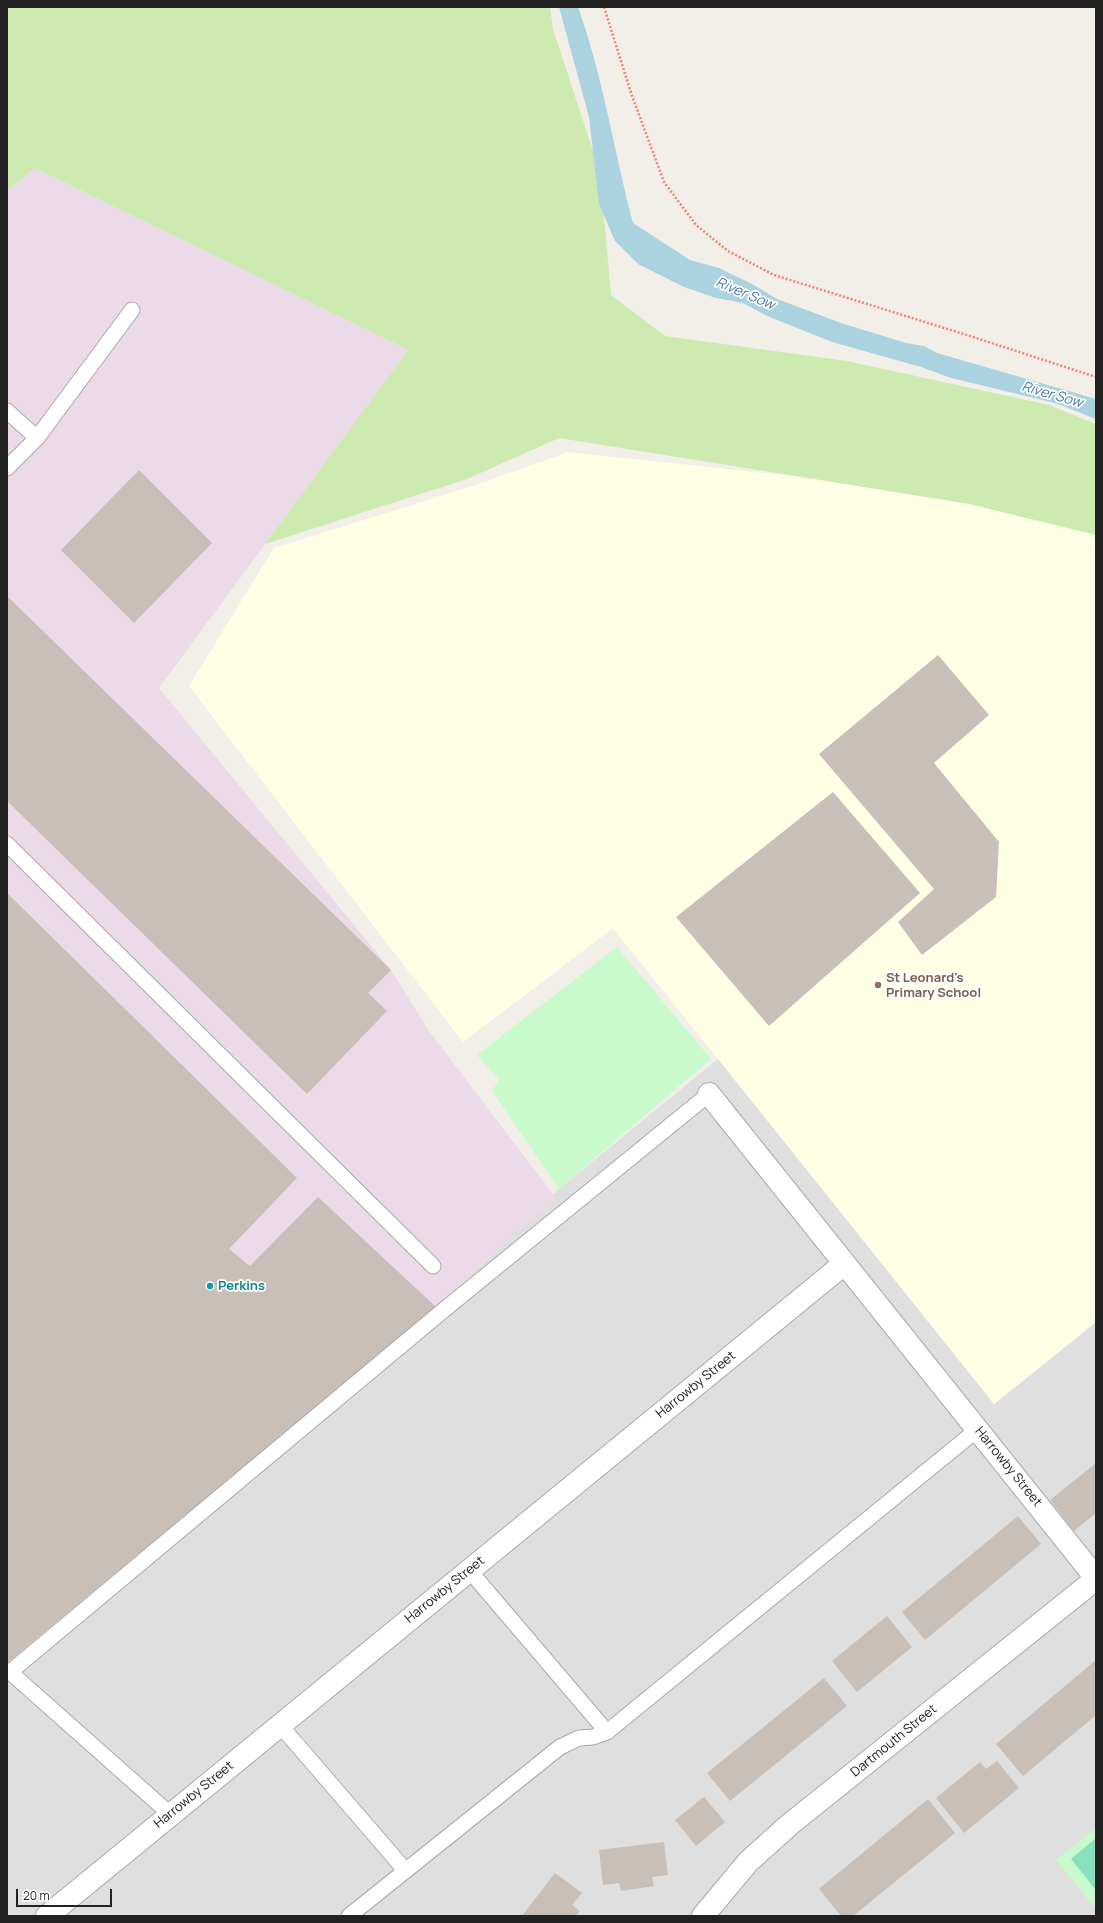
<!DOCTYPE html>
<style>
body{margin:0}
#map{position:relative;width:1103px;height:1923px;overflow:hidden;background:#f2efe9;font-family:Manrope,sans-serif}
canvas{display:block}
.frame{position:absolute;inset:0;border:8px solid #222;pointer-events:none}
.scale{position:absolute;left:16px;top:1889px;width:96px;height:18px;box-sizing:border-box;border:2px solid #222;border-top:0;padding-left:5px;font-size:12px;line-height:14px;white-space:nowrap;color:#222;-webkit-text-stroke:3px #fff;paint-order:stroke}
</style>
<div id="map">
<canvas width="1103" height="1923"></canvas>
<div class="frame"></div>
<div class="scale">20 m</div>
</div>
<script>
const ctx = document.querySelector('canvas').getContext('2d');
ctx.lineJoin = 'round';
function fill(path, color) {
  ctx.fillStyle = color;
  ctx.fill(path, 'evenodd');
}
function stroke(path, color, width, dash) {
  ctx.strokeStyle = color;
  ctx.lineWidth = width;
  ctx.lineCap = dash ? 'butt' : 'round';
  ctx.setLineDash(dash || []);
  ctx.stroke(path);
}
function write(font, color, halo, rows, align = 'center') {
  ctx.font = font + ' Manrope,sans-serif';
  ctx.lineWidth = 3.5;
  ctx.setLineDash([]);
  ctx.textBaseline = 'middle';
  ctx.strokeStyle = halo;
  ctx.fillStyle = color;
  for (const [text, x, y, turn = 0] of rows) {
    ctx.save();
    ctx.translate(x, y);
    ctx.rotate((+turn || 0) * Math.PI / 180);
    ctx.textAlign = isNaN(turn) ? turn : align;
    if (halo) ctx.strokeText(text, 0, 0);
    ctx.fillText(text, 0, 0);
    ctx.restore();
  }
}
const residential = new Path2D(`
 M719,1058L994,1404L1096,1322V1916H7V1663L436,1307L559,1189Z`);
const industrial = new Path2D(`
 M35,168L408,350L159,688L391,970L429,1031L556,1198L436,1307L7,1663V191Z`);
const education = new Path2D(`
 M568,452L960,494L1096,528V1322L994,1404L613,928L463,1042L189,686L274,548L476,485Z`);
const grass = new Path2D(`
 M7,7H550L553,29L600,172L611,295L665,336L847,361L1049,405L1096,424V535L969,504L559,438L467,479L265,544L408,350L35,168L7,191Z`);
const park = new Path2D(`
 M617,947L711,1059L559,1189L492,1091L499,1080L477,1055Z
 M1096,1828V1909L1056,1860Z`);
const pitch = new Path2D(`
 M1096,1838V1890L1071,1859Z`);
const water = new Path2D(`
 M559,7H578C603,77 614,151 633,223L690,260L719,268L752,284L777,299L841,323L906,343L924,346L937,353L1096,399V419L1055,403L951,378L921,367L832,342L767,316L743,303L716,298L684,287L638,264L615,241L599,204L589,117Z`);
const building = new Path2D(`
 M139,470L212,543L134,623L61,550Z
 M7,596L391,970L368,993L387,1011L307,1094L7,801Z
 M938,655L989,715L934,763L999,842L996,897L922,955L898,922L934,889L819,754Z
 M833,792L920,893L769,1026L676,917Z
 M7,893L297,1178L229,1249L250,1266L318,1197L436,1307L7,1663Z
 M1096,1463V1513L1074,1531L1050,1500Z
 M1018,1516L1041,1544L925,1640L902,1612Z
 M887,1616L912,1647L857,1692L832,1661Z
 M1096,1660V1715L1023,1776L996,1744Z
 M824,1678L847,1706L730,1801L707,1773Z
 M997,1761L1019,1788L964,1833L936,1798L980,1762L986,1769Z
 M704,1797L725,1822L696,1846L675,1820Z
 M928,1799L955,1833L853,1916H841L819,1889Z
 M664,1842L668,1875L652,1877L654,1886L621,1891L619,1883L603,1885L599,1850Z
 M555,1873L582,1893L572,1905L580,1911L576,1916H522Z`);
const path = new Path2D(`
 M604,7L632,96L664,182L696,225L728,251L774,275L970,336L1096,377`);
const lane = new Path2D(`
 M7,411L37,438
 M7,468L37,438L132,310
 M7,844L433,1266
 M469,1570L607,1732L978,1429
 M280,1725L405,1870
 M170,1814L10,1672L445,1309L709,1094
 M349,1916L560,1747L579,1738L593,1737L607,1732`);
const street = new Path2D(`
 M709,1094L1096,1578
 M47,1916L844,1264
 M703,1916L748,1862L789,1825L1096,1579`);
const markers = [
 [878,985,4,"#8d6e63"],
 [210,1286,4,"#0f9aa8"]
];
const educationNames = [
 ["St Leonard's",886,978],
 ["Primary School",886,993]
];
const cultureNames = [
 ["Perkins",218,1286]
];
const streetNames = [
 ["Harrowby Street",696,1385,-39],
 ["Harrowby Street",1008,1467,51],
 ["Harrowby Street",445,1590,-39],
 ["Dartmouth Street",894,1741,-39],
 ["Harrowby Street",194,1795,-39]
];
const waterNames = [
 ["River Sow",745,294,23],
 ["River Sow",1052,395,16]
];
fill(residential, '#e0dfdf');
fill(industrial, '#ebdbe8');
fill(education, '#ffffe5');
fill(grass, '#cdebb0');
fill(park, '#c8facc');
fill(pitch, '#88e0be');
fill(water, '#aad3df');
fill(building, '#c7bfb8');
stroke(lane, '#a9a9a9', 17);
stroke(street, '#a9a9a9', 24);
stroke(path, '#fa8072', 2.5, [2, 2]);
stroke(lane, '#fff', 15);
stroke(street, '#fff', 22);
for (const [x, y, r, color] of markers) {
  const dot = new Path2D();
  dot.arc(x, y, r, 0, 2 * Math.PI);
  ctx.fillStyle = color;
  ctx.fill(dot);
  stroke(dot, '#fff', 1.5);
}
write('bold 13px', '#785e54', '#fff', educationNames, 'left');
write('bold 13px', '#0d838f', '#fff', cultureNames, 'left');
write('13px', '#222', '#fff', streetNames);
write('italic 14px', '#4a7aab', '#fff', waterNames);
</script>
